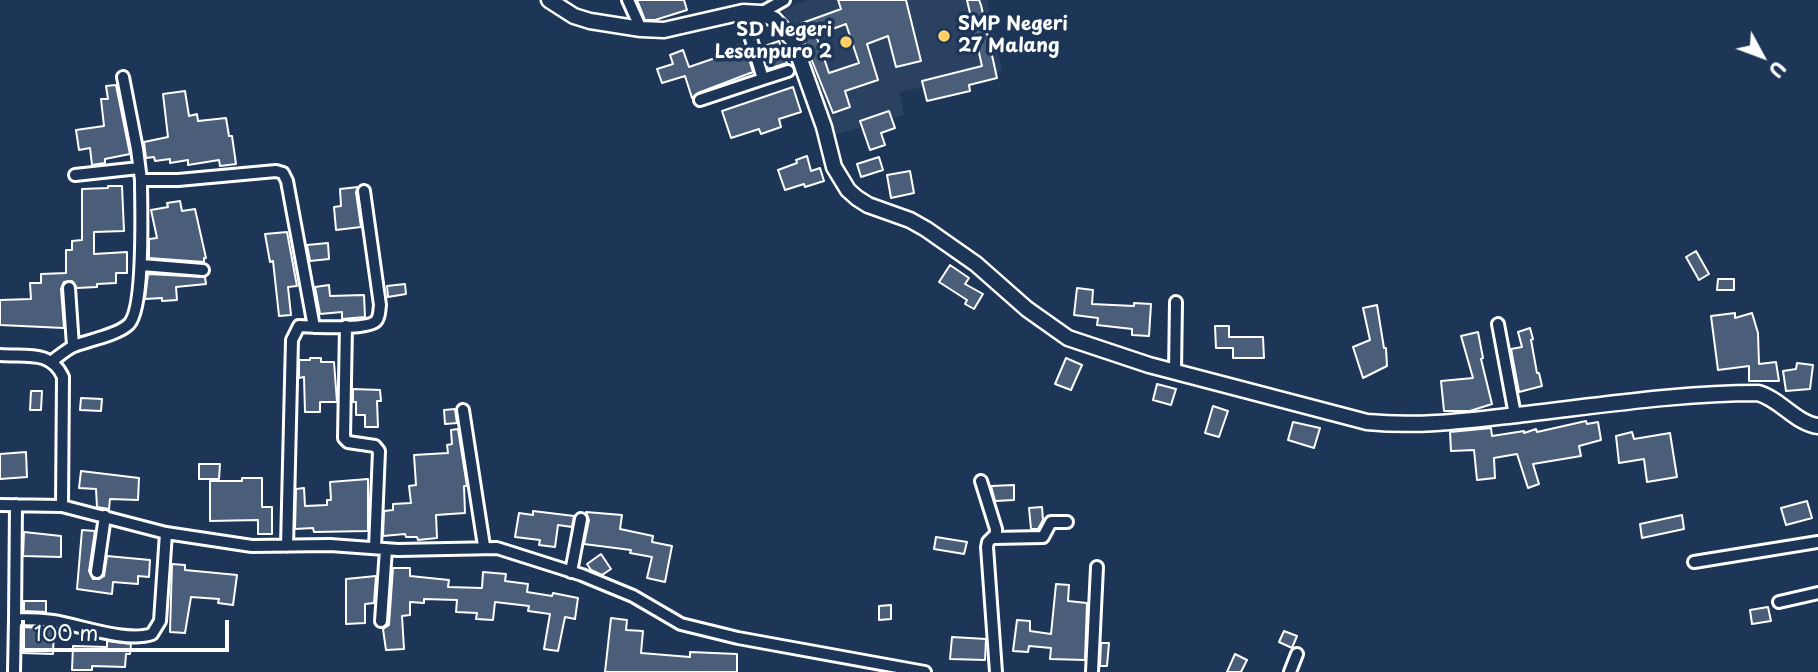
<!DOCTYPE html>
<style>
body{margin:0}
#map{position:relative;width:1818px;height:672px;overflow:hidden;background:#1d3557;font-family:"Playpen Sans",sans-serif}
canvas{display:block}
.north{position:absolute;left:1727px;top:21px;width:70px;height:70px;-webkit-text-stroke:5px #1d3557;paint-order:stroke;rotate:131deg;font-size:19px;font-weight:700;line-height:28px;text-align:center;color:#fff}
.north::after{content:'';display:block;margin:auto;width:24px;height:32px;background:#fff;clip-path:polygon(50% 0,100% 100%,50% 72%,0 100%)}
.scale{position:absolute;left:21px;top:620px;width:208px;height:32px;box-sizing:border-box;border:4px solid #fff;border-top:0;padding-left:9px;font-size:21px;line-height:24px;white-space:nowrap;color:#fff;-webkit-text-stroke:5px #1d3557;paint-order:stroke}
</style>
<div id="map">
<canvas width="1818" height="672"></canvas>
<div class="north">U</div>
<div class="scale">100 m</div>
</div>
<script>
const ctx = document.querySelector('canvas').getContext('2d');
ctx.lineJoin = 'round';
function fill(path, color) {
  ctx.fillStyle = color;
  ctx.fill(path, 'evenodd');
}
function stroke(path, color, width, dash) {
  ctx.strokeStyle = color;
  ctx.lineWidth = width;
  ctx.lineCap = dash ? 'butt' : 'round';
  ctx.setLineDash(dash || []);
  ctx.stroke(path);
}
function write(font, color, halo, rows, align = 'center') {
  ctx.font = font + ' "Playpen Sans",sans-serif';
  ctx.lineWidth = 7;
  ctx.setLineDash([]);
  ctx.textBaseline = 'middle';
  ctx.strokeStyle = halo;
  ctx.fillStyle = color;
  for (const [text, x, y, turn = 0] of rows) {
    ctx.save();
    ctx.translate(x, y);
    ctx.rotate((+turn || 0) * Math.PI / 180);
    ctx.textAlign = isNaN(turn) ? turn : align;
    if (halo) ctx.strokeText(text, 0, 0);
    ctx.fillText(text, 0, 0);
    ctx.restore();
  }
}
const built = new Path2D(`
 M807,0H987L1002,72L899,92L904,115L834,135L783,10Z`);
const building = new Path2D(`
 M637,0H684L687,10L655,20H645Z
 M838,0H906L921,61L896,67L888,36L867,44L878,80L845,91L850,107L833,113L802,36L794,26L841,9ZM846,24L859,63L829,73L816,35Z
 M967,0H979L981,5L997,78L969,85L970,91L927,101L922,81L982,66Z
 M779,41L787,63L768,69L762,47Z
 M739,45L742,53L747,52L753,72L698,93L692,98L685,76L662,83L657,69L673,64L670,55L683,50L689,67L724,55L723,51Z
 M116,85L130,154L105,159V163L92,165L90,148L79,150L76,130L104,126L101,99H108L106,86Z
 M793,87L801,112L779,119L781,127L761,134L759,129L731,138L722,111Z
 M185,91L189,116L197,114L198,121L226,118L229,136H232L236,164L220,166L219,160L188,165V160L170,163V159L155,161L154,157L146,158L144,142L168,137L163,94Z
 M889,111L895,128L881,133L885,145L870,150L860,121Z
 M807,156L811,171L820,168L824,181L805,187L804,184L785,190L778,170L797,163L796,160Z
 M879,157L883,170L861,177L857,164Z
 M910,171L914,193L891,198L887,175Z
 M108,186H122L124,231L94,232V254L127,252V273H116V283L97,284V287L77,288L72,281L64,282L61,289L64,328L0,325V300L31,299L30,283H41V274L66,273V250H72V241L82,240V189L108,188Z
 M358,187L356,192L361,227L336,230L334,207L341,206L340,189Z
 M180,201L182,211L195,209L206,258H204V262L149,258V239L157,238L151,210L168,207L167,203Z
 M287,232L297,286L288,287L291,315L279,316L273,261L270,262L265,234Z
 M328,243L329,259L310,261L307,245Z
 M1696,251L1709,274L1699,280L1686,257Z
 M950,265L969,278L965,284L983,294L974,309L965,304L967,300L939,282Z
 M148,274L205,277L206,284L176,287L177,300L162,301V298L145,299Z
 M1718,279H1734V290H1717Z
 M405,284L406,294L388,297L387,286Z
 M329,285L330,296L364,295L365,317L342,319V312L320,314L315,287Z
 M1077,288L1093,290L1092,304L1134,306V303L1151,304L1149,336L1132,335V329L1097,325L1098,318L1074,315Z
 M1377,305L1384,348H1386L1387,366L1363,378L1353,347L1370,340L1363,308Z
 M1735,313V318L1752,313L1758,333L1759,364L1776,362L1779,381H1749V366L1718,370L1711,316Z
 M1215,326H1229V337H1263L1264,358H1233V348H1216Z
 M1530,328L1533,339L1531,340L1537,373H1539L1542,386L1519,392L1511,349L1522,347L1518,332Z
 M1478,332L1483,358L1481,359L1492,404L1470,411H1444L1441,381L1473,378L1461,336Z
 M310,358H321V362H334L337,402H320V412H305L304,377L299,378V360H310Z
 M1066,358L1082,365L1071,390L1055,384Z
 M1797,363L1813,365L1810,389L1786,391L1783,371L1796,369Z
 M1157,384L1176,389L1171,405L1153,400Z
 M353,389L380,390L381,401H377L378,427H365V415H356V402H353Z
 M31,391H42L41,410H30Z
 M81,398L102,399L101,411L80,410Z
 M1213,406L1228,411L1219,437L1205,433Z
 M455,409L457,423L445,424L444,410Z
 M1586,421L1587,424L1598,422L1601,440L1579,446L1581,456L1533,464L1539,484L1528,488L1517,454L1494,458L1495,478L1477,480L1474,450L1451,451L1450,432L1491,428L1492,436L1524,431V433L1536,429L1537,432Z
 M1293,422L1320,428L1314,448L1288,440Z
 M458,429L467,486H464L465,513L436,515L437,538L418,540L417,537H406L405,534L383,536L384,511L393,510V504L411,503L409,486L416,485L414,455L448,453L447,445L452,444L451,430Z
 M1632,432L1634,439L1670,433L1677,477L1647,482L1644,459L1619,463L1616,436Z
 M26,452L27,477L0,479V454Z
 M199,464H220L219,479H199Z
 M81,471L139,478L138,500L110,499L109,509L97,507L96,489L79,488Z
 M242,478H262V507H272V534H258V520L210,521V481H242Z
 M368,479V531L314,532L313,528L295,529L296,489L304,488L305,506L327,505V500H331L330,482Z
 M1014,485V500L995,501L991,486Z
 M1807,501L1812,518L1786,525L1781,508Z
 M1042,507L1043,520L1038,529H1031L1029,508Z
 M533,511L574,516L572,527L558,525L555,547L539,545L540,540L515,537L519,513L533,515Z
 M586,512L622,515L620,529L653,536L652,542L672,546L665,582L647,578L652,557L630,553L631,550L584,544L589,520Z
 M1682,515L1684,529L1642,538L1640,524Z
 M82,530L95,531L89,571L93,579H99L104,576L107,556L150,560L149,577L138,576V584L113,582L112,594L77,589Z
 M24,532L61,536V557L23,556Z
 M936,537L967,542L964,554L934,549Z
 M601,554L611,569L602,575L591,570L587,564Z
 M172,564L185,565V570L237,575L233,605L218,603L219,599L191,597L185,633L170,632Z
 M393,568H410V576L449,580L448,587L482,588L483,572L506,574L505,581L528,584L527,592L552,596L553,593L578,598L575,619L565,617L558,651L544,649L550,614L528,611L529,606L495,602L493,620L476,619L477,613L456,612L457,600L424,599V603L410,602V615L402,616L404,649L386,650L383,629L389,625Z
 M376,576L374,603L365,604V623L346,624V579Z
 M1056,584L1069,585L1068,601L1087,603L1085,660L1050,659L1051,648L1029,646L1028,652L1013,651L1017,620L1030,621V631L1051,634Z
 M24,601H46V612L24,611Z
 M891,605V619L879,620V606Z
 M1768,607L1771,621L1752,624L1750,610Z
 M611,618L627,620L626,630L643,631L641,653L690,657V652L737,654V672H605Z
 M23,627L54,629L53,654L22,653Z
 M1284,631L1297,636L1292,648L1279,642Z
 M952,637L986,639L985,660L950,659Z
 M107,641L131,644L130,654H126L125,667L92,666V670H72L73,646L107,647Z
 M1101,643H1109L1107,666H1100Z
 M1235,654L1247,660L1241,672H1227Z`);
const minor = new Path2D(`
 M628,0L641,29
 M761,13L784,0
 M123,77L137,149L141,180
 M763,79L788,71
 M700,100L763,79L743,12
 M75,175L139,168
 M142,265L203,270
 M69,288L73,346
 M1498,324L1515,415
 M346,326L344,438L348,442L375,446L379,451L375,548
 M0,355C26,357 51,350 63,377L62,506
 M52,361C59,356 67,349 74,346C89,340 118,335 129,324C145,307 141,206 141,180H178L276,171L283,173L287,181L314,327
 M1175,372L1176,302
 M463,410L484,546
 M981,481L996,529V534L988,542L987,547L996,672
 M0,505L62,506L166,533L252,546L330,545L398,550L497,548L582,575L633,596L681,624L738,638L925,672
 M16,505L15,619C27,619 41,619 53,621C80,625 126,643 152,634L160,621L166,533
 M993,538L1043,537L1051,522H1067
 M287,546L292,340L299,326C314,327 367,330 376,321C380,316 379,311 380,305L364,191
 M1694,562L1818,542
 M97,572L105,516
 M571,572L581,519
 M1779,602L1818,593
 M381,621L386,549
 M14,672L15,619
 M1092,672L1097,567
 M1290,672L1297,654`);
const tertiary = new Path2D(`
 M549,0L574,16L590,21L641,29L664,30L743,12L761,13L774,19L793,40L824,127L834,167L848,190L857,198L868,205L910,220L926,229L976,264L1027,309L1068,338L1149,365L1367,422C1420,427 1464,421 1517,415C1596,406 1678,393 1758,393C1780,399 1797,424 1818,426`);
const markers = [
 [944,36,7,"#ffd166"],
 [846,42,7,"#ffd166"]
];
const poiNames = [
 ["SMP Negeri",958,25],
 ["27 Malang",958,47],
 ["SD Negeri",832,31,"right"],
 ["Lesanpuro 2",832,53,"right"]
];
fill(built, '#2a4161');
fill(building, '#4a5d79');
stroke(building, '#fff', 2);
stroke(minor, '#fff', 16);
stroke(tertiary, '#fff', 19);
stroke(minor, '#1d3557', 10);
stroke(tertiary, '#1d3557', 14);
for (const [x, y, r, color] of markers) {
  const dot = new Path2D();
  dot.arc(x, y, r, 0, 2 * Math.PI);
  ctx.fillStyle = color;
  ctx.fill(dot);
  stroke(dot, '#1d3557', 2.5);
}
write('bold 19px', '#fff', '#1d3557', poiNames, 'left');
</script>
